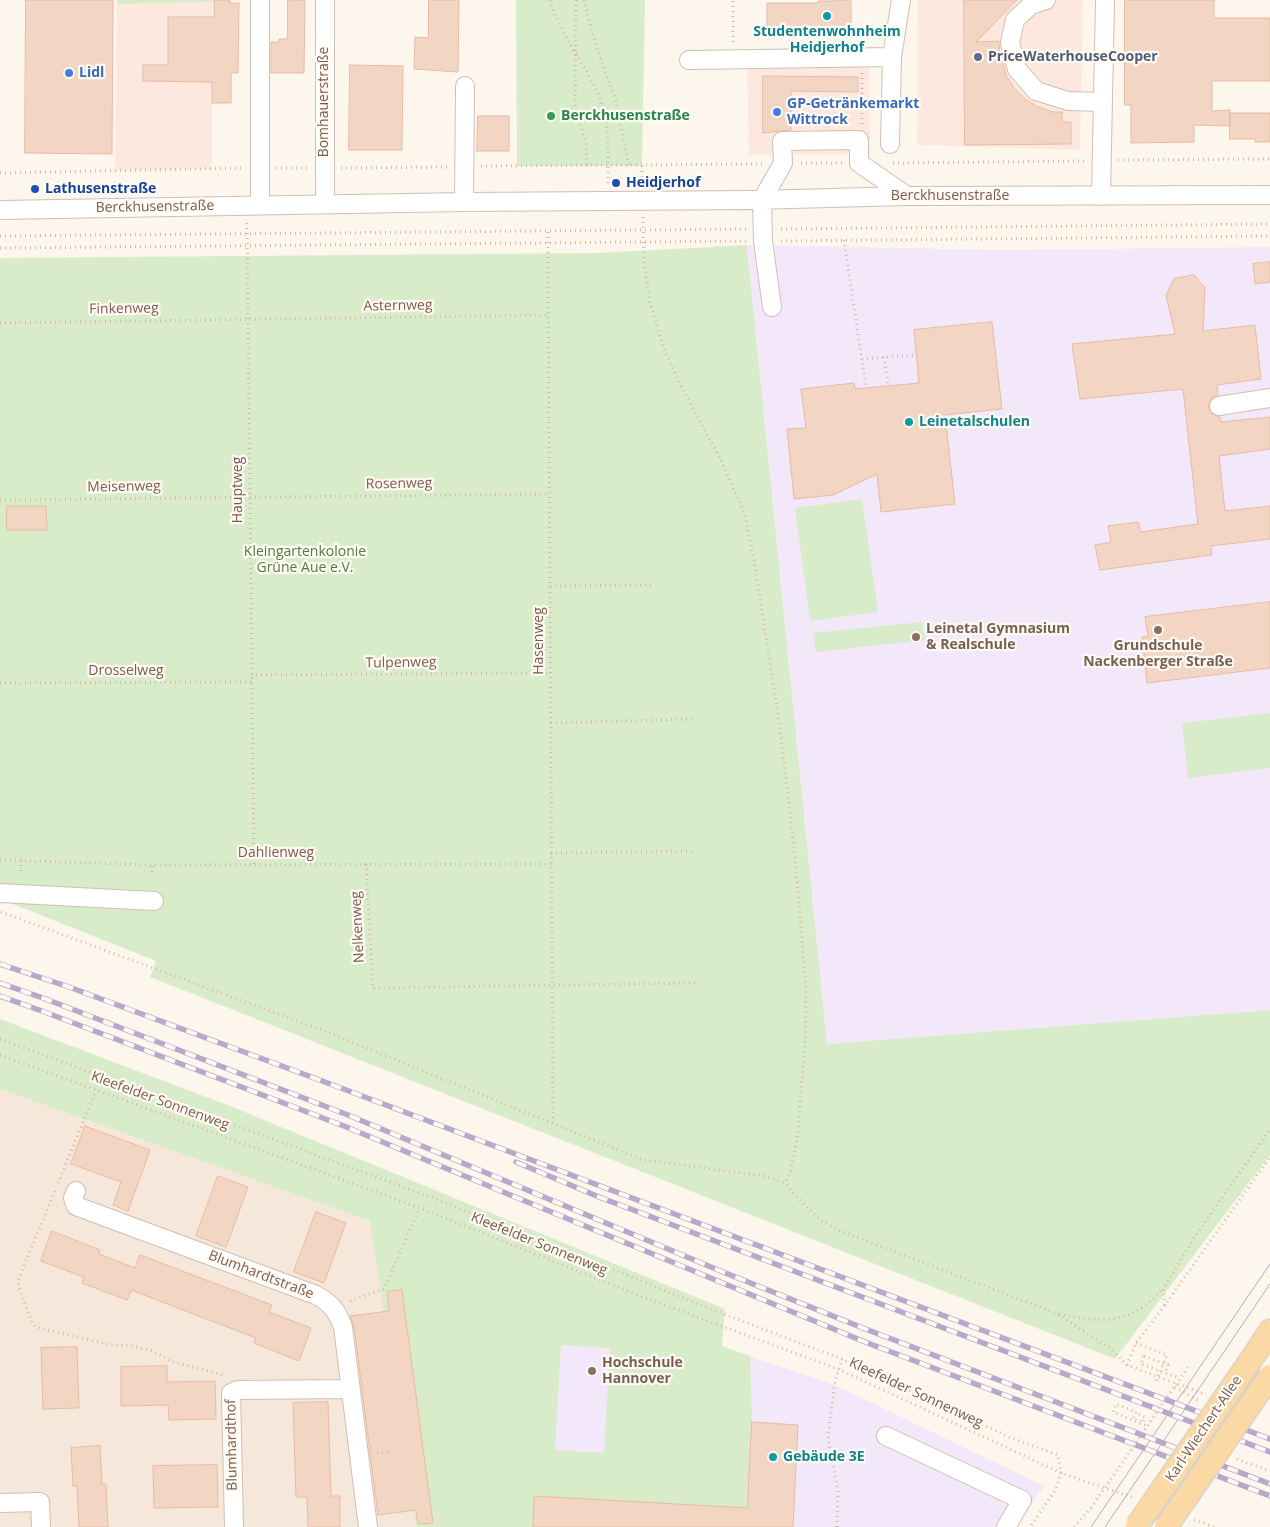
<!DOCTYPE html>
<meta charset="utf-8">
<style>
body{margin:0}
canvas{display:block;background:#fdf6ec}
</style>
<canvas width="1270" height="1527"></canvas>
<script>
const ctx = document.querySelector('canvas').getContext('2d');
ctx.lineJoin = 'round';
function fill(path, color) {
  ctx.fillStyle = color;
  ctx.fill(path, 'evenodd');
}
function stroke(path, color, width, dash) {
  ctx.strokeStyle = color;
  ctx.lineWidth = width;
  ctx.lineCap = dash ? 'butt' : 'round';
  ctx.setLineDash(dash || []);
  ctx.stroke(path);
}
function write(font, color, halo, rows, align = 'center') {
  ctx.font = font + ' "Open Sans",sans-serif';
  ctx.lineWidth = 4.5;
  ctx.setLineDash([]);
  ctx.textBaseline = 'middle';
  ctx.strokeStyle = halo;
  ctx.fillStyle = color;
  for (const [text, x, y, turn = 0] of rows) {
    ctx.save();
    ctx.translate(x, y);
    ctx.rotate((+turn || 0) * Math.PI / 180);
    ctx.textAlign = isNaN(turn) ? turn : align;
    if (halo) ctx.strokeText(text, 0, 0);
    ctx.fillText(text, 0, 0);
    ctx.restore();
  }
}
const residential = new Path2D(`
 M0,1089L371,1221L416,1527H0Z`);
const commercial = new Path2D(`
 M918,0H1083L1080,150L917,145Z
 M212,2V169L115,170L117,4Z
 M869,66L870,154L749,155L747,67Z`);
const education = new Path2D(`
 M747,245L1003,250L1270,247V1010L827,1044Z
 M499,1271L835,1385L1044,1486L1017,1527H416Z`);
const green = new Path2D(`
 M117,0H212V2L117,4Z
 M516,0H645L642,166H517Z
 M747,245L827,1044L1270,1010V1155L1115,1359L150,977L156,961L0,899V258L598,253Z
 M862,499L878,612L810,621L795,508Z
 M922,622L925,640L816,652L813,633Z
 M1270,713V768L1188,778L1182,723Z
 M0,1019L230,1106L725,1309L722,1346L750,1356L752,1422L747,1508L534,1497L533,1527H416L370,1221L0,1089ZM561,1345L610,1348L604,1453L555,1450Z`);
const building = new Path2D(`
 M26,0H113L112,154L25,153Z
 M214,0H230V3H239L238,73H231V103H212V82L143,81V65H168V17H214Z
 M288,0H305L304,73H271V42H279V39H287Z
 M429,0H459L458,72L414,69L415,37L428,38Z
 M833,0H851V28H838V31H827V34L776,33V31L767,30V3H818V1H833Z
 M964,0H1017L976,42L999,41L1000,62H1003L1006,75L1014,88L1025,99L1038,107L1053,112H1062V122H1071V144L965,145Z
 M1125,0H1214V18H1270V81H1212V111L1230,110V126L1194,125V142L1131,143V105H1125Z
 M350,65L403,66L402,150H349Z
 M763,76L858,77V92L791,91V130L763,133Z
 M1230,113H1270V142H1255V139H1230Z
 M478,116H509V151H477Z
 M1270,262V282L1255,284L1253,264Z
 M1194,275L1205,288L1203,331L1255,325L1261,379L1217,385L1218,395L1212,398L1208,407L1211,413L1220,417L1221,422L1270,417V449L1219,456L1225,511L1270,506V539L1211,546L1212,555L1100,570L1095,545L1111,542L1108,526L1138,522L1141,532L1198,524L1183,389L1080,399L1072,344L1175,334L1166,295L1174,279Z
 M992,322L1002,409L945,415L955,504L881,512L877,474L833,495L794,499L787,429L806,428L801,389L854,383L855,389L919,383L914,330Z
 M7,506H46L47,530H7Z
 M1270,602V668L1147,683L1142,637L1148,636L1145,617Z
 M85,1126L150,1150L128,1211L113,1205L121,1182L71,1164Z
 M218,1176L248,1187L226,1247L196,1236Z
 M316,1212L346,1223L324,1283L294,1272Z
 M52,1231L100,1250L99,1254L135,1268L140,1255L272,1305L269,1312L311,1328L299,1361L254,1343L256,1338L131,1290L127,1300L82,1283L84,1277L41,1261Z
 M402,1290L433,1523L418,1524L416,1510L378,1515L354,1326L350,1316L389,1311L387,1292Z
 M77,1347L79,1408L43,1409L41,1348Z
 M167,1366V1382L215,1381L216,1419L169,1420L168,1405L121,1406V1367Z
 M328,1402L331,1496H340V1527H308L307,1497H296L293,1403Z
 M752,1422L798,1425L793,1527H533L534,1496L747,1508Z
 M100,1446L102,1484H106L108,1527H79L77,1486H73L71,1448Z
 M217,1465L218,1507L154,1508L153,1466Z`);
const path = new Path2D(`
 M550,0C561,39 591,69 603,107C610,130 608,160 608,184
 M576,0L575,105L586,144L587,166
 M584,0L596,46L616,101L629,166
 M733,42V0
 M862,73V124
 M1118,160L1270,159
 M801,163H842
 M893,163L1084,161
 M481,166L762,164
 M642,166V183
 M276,168H309
 M341,168L447,167
 M0,173L244,168
 M643,217L644,261L650,302L664,349L680,384L721,460L745,515L754,560L779,721L795,856L806,989L805,1045L797,1140L790,1173L785,1183
 M247,223L254,865
 M781,229L1270,224
 M548,232L553,1123
 M0,236L747,229
 M844,240L866,388
 M781,241L1270,236
 M0,248L747,241
 M0,323L548,315
 M884,357L888,385
 M862,359L916,355
 M0,500L549,494
 M550,586L652,585
 M251,675L550,673
 M0,683L251,682
 M551,723L692,719
 M551,853L695,851
 M0,860L152,865L551,864
 M21,860V871
 M366,864L373,988L695,983
 M152,872V865
 M1,912L327,1032L643,1160L764,1176L785,1183L793,1193L820,1220L838,1230L1058,1314L1112,1350L1127,1365L1204,1394
 M0,1039L425,1195L540,1240L703,1306L842,1359L1009,1437L1058,1455L1061,1473L1055,1491L1030,1527
 M0,1055L420,1208L643,1297L838,1369L1061,1473L1134,1498
 M58,1183L96,1090
 M55,1191L18,1280L19,1287L32,1323L36,1327L110,1345L132,1346L153,1351L170,1361L220,1374L225,1377
 M350,1301L384,1289L419,1209
 M1165,1305L1163,1289L1194,1238L1270,1129
 M1059,1314C1102,1323 1131,1325 1162,1289
 M1136,1343L1167,1355L1156,1382
 M1144,1356L1168,1365L1165,1373L1180,1378
 M1127,1365L1136,1343L1165,1305L1270,1157
 M1175,1387L1199,1401
 M1139,1414L1145,1417L1142,1424
 M1141,1422L1133,1419L1136,1412L1116,1404L1113,1412L1147,1426
 M377,1453L392,1451
 M1237,1459L1270,1471
 M1194,1520L1215,1527
 M837,1527L838,1491L828,1438L835,1381L842,1359
 M1074,1527L1091,1508`);
const minor = new Path2D(`
 M1046,0L1031,5L1015,20L1010,43L1017,69L1036,91L1068,101L1102,102
 M689,60L892,57
 M890,144L892,57L901,0
 M1101,196L1105,0
 M464,202L465,86
 M325,204V0
 M260,205V0
 M0,210L464,202L753,200L907,196L1270,195
 M772,307L763,241L762,200L783,163L782,141L859,140V163L907,196
 M1219,406L1270,398
 M0,893L154,901
 M76,1191L73,1198L76,1206L316,1295C331,1303 337,1311 343,1327L368,1527
 M886,1436L1022,1500L1006,1527
 M0,1503L40,1502L41,1527
 M234,1527L231,1393L238,1390L350,1389`);
const major = new Path2D(`
 M1257,1351L1270,1331`);
const tram = new Path2D(`
 M1091,1527L1270,1264
 M1105,1527L1270,1284`);
const rail = new Path2D(`
 M0,964L69,987L333,1085L1270,1439
 M0,983L43,998L348,1115L723,1272L868,1330L1270,1484
 M0,996L42,1011L344,1126L865,1342L1270,1496
 M516,1162L599,1197L1270,1452`);
const pathBridge = new Path2D(`
 M1144,1356L1141,1364L1165,1373
 M1091,1508L1188,1367`);
const majorBridge = new Path2D(`
 M1137,1526L1257,1351
 M1166,1527L1270,1376`);
const markers = [
 [827,16,5,"#0f9aa8"],
 [978,57,5,"#5c6f8a"],
 [69,73,5,"#3f7fe0"],
 [777,112,5,"#3f7fe0"],
 [551,116,5,"#2e9e5b"],
 [616,183,5,"#1a4fb4"],
 [35,189,5,"#1a4fb4"],
 [909,422,5,"#0f9aa8"],
 [1158,630,5,"#8d6e63"],
 [916,637,5,"#8d6e63"],
 [592,1371,5,"#8d6e63"],
 [773,1457,5,"#0f9aa8"]
];
const cultureNames = [
 ["Studentenwohnheim",827,32,"center"],
 ["Heidjerhof",827,48,"center"],
 ["Leinetalschulen",919,422],
 ["Gebäude 3E",783,1457]
];
const serviceNames = [
 ["PriceWaterhouseCooper",988,57]
];
const shopNames = [
 ["Lidl",79,73],
 ["GP-Getränkemarkt",787,104],
 ["Wittrock",787,120]
];
const streetNames = [
 ["Bomhauerstraße",324,102,-90],
 ["Berckhusenstraße",950,196],
 ["Berckhusenstraße",155,207,-1],
 ["Asternweg",398,306,-1],
 ["Finkenweg",124,309,-1],
 ["Rosenweg",399,484,-1],
 ["Meisenweg",124,487,-1],
 ["Hauptweg",238,490,-90],
 ["Hasenweg",539,641,-90],
 ["Tulpenweg",401,663,-1],
 ["Drosselweg",126,671],
 ["Dahlienweg",276,853],
 ["Nelkenweg",358,927,-93],
 ["Kleefelder Sonnenweg",160,1101,20],
 ["Kleefelder Sonnenweg",539,1244,22],
 ["Blumhardtstraße",261,1275,21],
 ["Kleefelder Sonnenweg",916,1393,25],
 ["Karl-Wiechert-Allee",1204,1429,-56],
 ["Blumhardthof",232,1445,-91]
];
const leisureNames = [
 ["Berckhusenstraße",561,116]
];
const transitNames = [
 ["Heidjerhof",626,183],
 ["Lathusenstraße",45,189]
];
const parkNames = [
 ["Kleingartenkolonie",305,552],
 ["Grüne Aue e.V.",305,568]
];
const educationNames = [
 ["Leinetal Gymnasium",926,629],
 ["& Realschule",926,645],
 ["Grundschule",1158,646,"center"],
 ["Nackenberger Straße",1158,662,"center"],
 ["Hochschule",602,1363],
 ["Hannover",602,1379]
];
fill(residential, '#f5e8da');
fill(commercial, '#fde8e0');
fill(education, '#f3e8fa');
fill(green, '#d8ecc9');
fill(building, '#f3d5c3');
stroke(building, '#e6bba3', 1);
stroke(minor, '#d1beb0', 20);
stroke(major, '#dad1cd', 25);
stroke(path, '#d9b8a5', 3, [1, 4]);
stroke(minor, '#fff', 18);
stroke(major, '#fbd9a5', 22);
stroke(tram, '#b9a8c9', 1);
stroke(rail, '#b9a8c9', 5.5);
stroke(rail, '#fffaf3', 4, [11]);
stroke(majorBridge, '#dad1cd', 25, []);
stroke(pathBridge, '#d9b8a5', 3, [1, 4]);
stroke(majorBridge, '#fbd9a5', 22);
for (const [x, y, r, color] of markers) {
  const dot = new Path2D();
  dot.arc(x, y, r, 0, 2 * Math.PI);
  ctx.fillStyle = color;
  ctx.fill(dot);
  stroke(dot, '#fffaf3', 2);
}
write('bold 14px', '#0d838f', '#fffaf3', cultureNames, 'left');
write('bold 14px', '#4e5e75', '#fffaf3', serviceNames, 'left');
write('bold 14px', '#366cbe', '#fffaf3', shopNames, 'left');
write('14px', '#7a5c4d', '#fffaf3', streetNames);
write('bold 14px', '#27864d', '#fffaf3', leisureNames, 'left');
write('bold 14px', '#164399', '#fffaf3', transitNames, 'left');
write('14px', '#537a41', '#fffaf3', parkNames);
write('bold 14px', '#785e54', '#fffaf3', educationNames, 'left');
</script>
